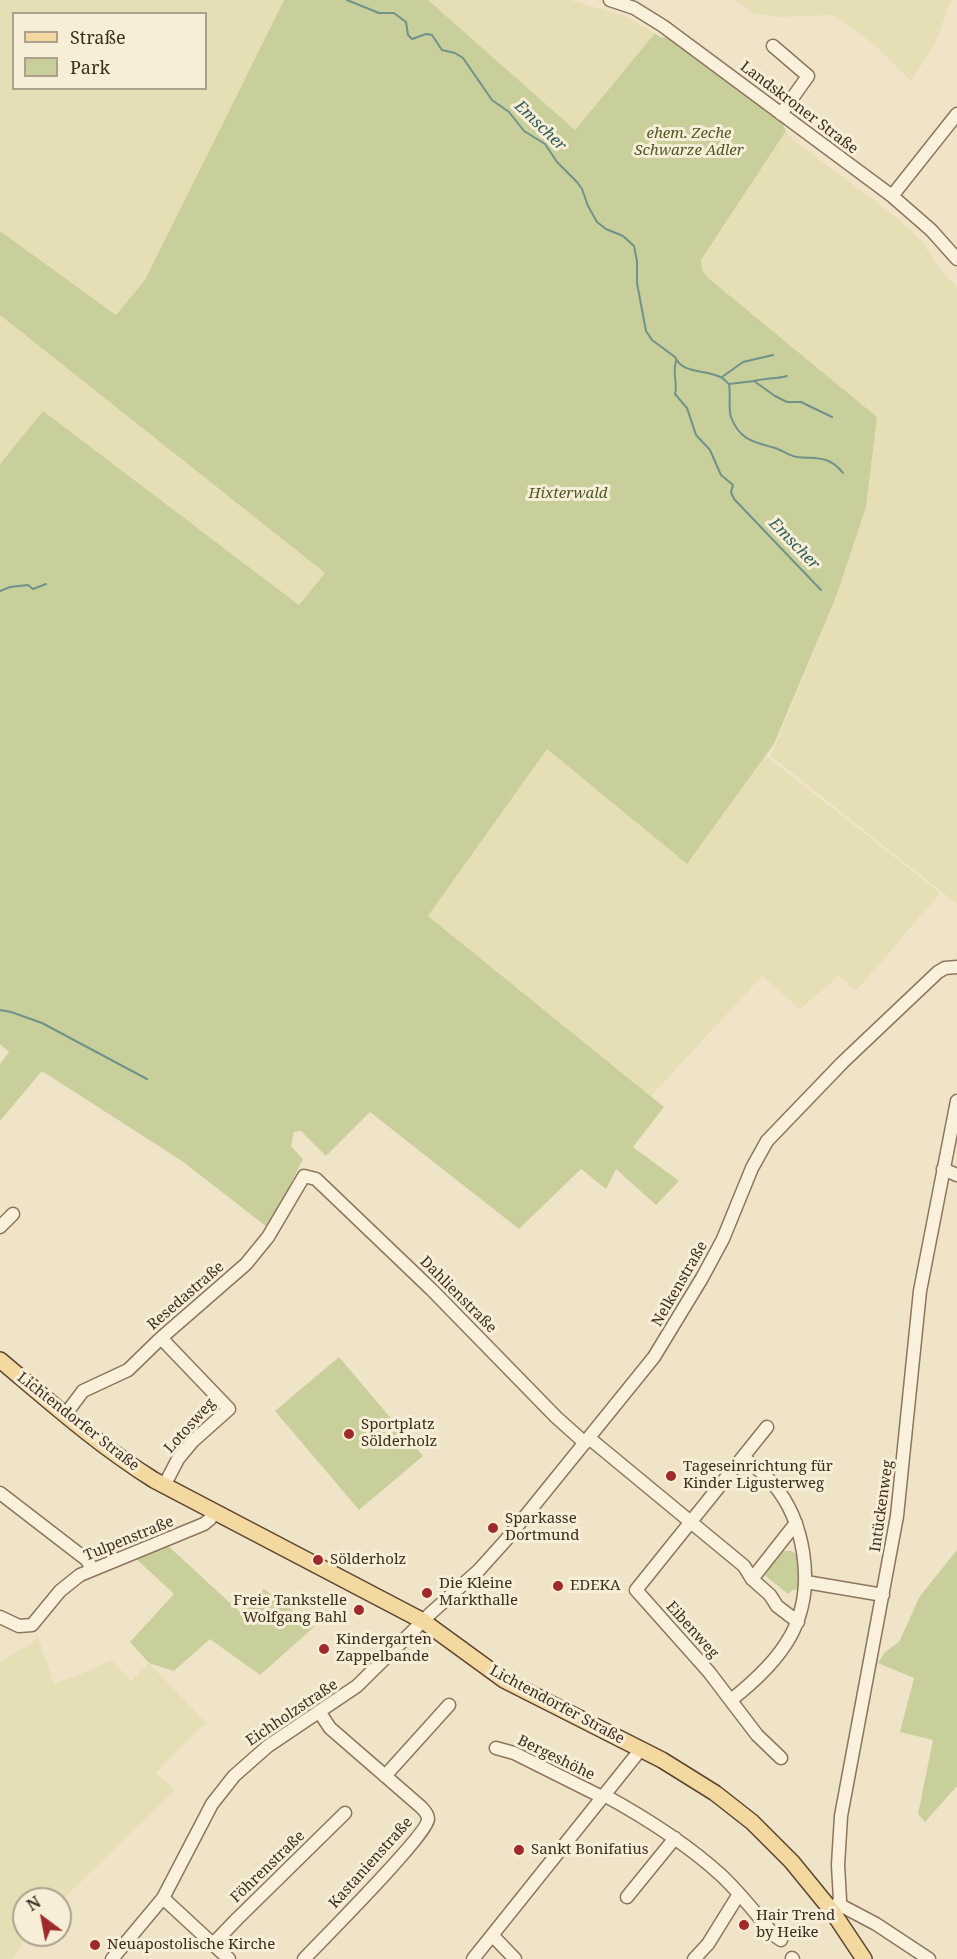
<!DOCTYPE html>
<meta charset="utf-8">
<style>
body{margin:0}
#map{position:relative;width:957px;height:1959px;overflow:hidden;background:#f0e4c8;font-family:"Noto Serif",serif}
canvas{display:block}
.legend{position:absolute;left:12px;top:12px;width:195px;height:78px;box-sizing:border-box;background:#f7eed8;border:2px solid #ada18e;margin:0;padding:8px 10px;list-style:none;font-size:18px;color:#3d2e20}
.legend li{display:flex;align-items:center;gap:12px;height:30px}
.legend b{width:30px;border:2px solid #ada18e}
.north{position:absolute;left:12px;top:1887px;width:60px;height:60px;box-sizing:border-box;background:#f7eed8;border:2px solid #ada18e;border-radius:50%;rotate:328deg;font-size:16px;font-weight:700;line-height:24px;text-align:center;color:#3d2e20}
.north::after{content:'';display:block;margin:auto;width:21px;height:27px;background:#9e2a2b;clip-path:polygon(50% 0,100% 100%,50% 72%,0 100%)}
</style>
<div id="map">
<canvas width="957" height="1959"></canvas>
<ul class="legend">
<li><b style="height:8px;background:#f3d9a0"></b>Straße</li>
<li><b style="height:16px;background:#c9cf9b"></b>Park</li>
</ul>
<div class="north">N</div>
</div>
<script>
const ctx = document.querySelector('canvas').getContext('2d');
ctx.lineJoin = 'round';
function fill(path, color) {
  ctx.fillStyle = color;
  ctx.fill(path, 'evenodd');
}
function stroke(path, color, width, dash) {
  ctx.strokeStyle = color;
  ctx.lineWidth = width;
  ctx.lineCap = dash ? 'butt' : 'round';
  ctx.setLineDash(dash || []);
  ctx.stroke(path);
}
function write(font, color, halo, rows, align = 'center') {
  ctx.font = font + ' "Noto Serif",serif';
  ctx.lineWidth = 6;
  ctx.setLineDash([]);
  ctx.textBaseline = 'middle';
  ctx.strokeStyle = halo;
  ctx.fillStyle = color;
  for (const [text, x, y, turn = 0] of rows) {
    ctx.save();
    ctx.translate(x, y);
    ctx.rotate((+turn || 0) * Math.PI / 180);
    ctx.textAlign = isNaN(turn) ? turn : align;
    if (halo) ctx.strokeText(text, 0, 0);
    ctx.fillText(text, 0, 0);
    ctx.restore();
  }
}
const farmland = new Path2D(`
 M0,0H284L145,280L116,315L0,231ZM14,14H206V88H14Z
 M428,0H570L625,16L655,33L575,130Z
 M736,0H951L935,44L911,81L876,46L833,15L779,17L752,13Z
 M786,131L792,139L883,207L912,231L921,240L938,267L957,287V904L771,756L836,597L866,507L877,417L707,277L702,269L701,261Z
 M0,315L325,573L299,605L43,412L0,464Z
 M547,749L687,864L766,756L940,893L856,991L839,976L800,1009L762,976L651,1096L428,916Z
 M37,1634L54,1684L88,1671L111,1660L131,1681L149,1663L206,1723L156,1773L175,1790L60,1902V1899H24V1935H28L13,1959H0V1662L35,1641Z`);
const green = new Path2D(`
 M284,0H428L575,130L655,33L660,37L669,38L782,122L786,131L701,260L702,269L707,277L877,417L866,507L836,597L774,744L687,864L547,749L428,916L664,1107L633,1147L679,1181L656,1205L616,1169L606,1189L581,1169L519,1229L370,1112L326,1156L301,1131L294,1132L291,1146L303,1159L282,1201L267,1227L182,1161L42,1071L0,1121V1064L9,1052L0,1044V464L43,411L299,605L325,573L0,315V231L116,315L145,280Z
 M339,1357L423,1456L359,1510L275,1411Z
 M165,1543L242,1614L264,1589L314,1627L260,1675L210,1639L174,1671L149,1663L130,1642L174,1594L132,1555Z
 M957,1550V1786L925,1822L918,1814L933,1740L900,1732L914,1678L878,1663L885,1652L899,1642L920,1596Z
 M780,1551H791L800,1556V1589L793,1590L788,1594L763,1574Z`);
const stream = new Path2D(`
 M347,0L379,13H394L406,22L408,35L412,39L426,34L432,35L442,50L455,53L463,58L492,100L509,112L524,131L545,144L557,162L577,182L582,189L588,206L597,222L606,229L623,236L634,246L637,261V283L646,331L652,340L675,357C683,375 707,369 722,378C725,379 726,382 729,384C731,395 728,407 731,417C740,441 755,442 775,448C782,450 789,456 797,457C817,459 829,455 843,473
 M676,361C672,373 678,383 675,394L687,408L696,435L710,450L721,475L733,485L731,492L734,499L821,590
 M722,377L743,362L773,355
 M754,381C765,378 776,379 787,376
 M729,384L754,381L775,396L787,402H801L832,417
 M0,591L10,587L28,585L33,589L46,584
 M0,1010L11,1012L42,1023L147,1079`);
const minor = new Path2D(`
 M610,0L634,8L663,26L892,196L931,230L957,259
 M773,46L808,76L781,114
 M892,196L957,114
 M943,1169L957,1175
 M0,1227L13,1214
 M161,1338L229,1409L193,1441L178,1459L164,1486
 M65,1415L83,1391L128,1370L161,1338L246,1264L268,1237L304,1176L316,1179L432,1290L556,1417L585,1443
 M767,1427L636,1590L709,1672L757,1735L781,1758
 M589,1438L744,1566L752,1579L770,1595L777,1606L798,1622
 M0,1493L87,1560L92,1569
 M752,1579L796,1523
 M806,1582L883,1595
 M0,1617L19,1626L32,1625L60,1591L80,1575L204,1524L210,1519L214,1512
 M731,1700C782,1660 814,1620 803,1552C799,1527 790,1504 774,1485C765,1474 754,1466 743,1457
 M496,1748L514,1753L602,1797
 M385,1776L449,1705
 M604,1795C646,1818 686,1843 722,1876C741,1894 757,1915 774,1935L781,1940
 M627,1897L675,1838
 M163,1898L229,1959
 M838,1904L876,1924L929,1959
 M832,1911L840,1900L838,1865L841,1816L897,1516L920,1291L957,1101
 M492,1935L515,1959
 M213,1944L237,1919L345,1813
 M792,1958L793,1959
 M112,1959L163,1898L212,1804L234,1776L268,1746L357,1686L431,1613L479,1570L506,1540L654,1357L702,1278L723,1239L752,1168L767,1141L843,1062L938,972L945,968L957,967
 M304,1959C321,1941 428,1834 428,1819C428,1814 424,1810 421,1807L330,1728L320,1713
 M473,1959L641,1749
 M694,1959L708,1944L739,1894`);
const major = new Path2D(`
 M0,1360C50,1402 98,1445 154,1480L423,1621L504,1680L662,1760L715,1793L752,1822L792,1862L832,1911L864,1959`);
const markers = [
 [349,1434,6,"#9e2a2b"],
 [671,1476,6,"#9e2a2b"],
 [493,1528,6,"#9e2a2b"],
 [318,1560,6,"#9e2a2b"],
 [558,1586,6,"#9e2a2b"],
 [427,1593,6,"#9e2a2b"],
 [359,1610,6,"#9e2a2b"],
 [324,1649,6,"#9e2a2b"],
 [519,1850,6,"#9e2a2b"],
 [744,1925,6,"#9e2a2b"],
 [95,1945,6,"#9e2a2b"]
];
const streetNames = [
 ["Landskroner Straße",799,108,37],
 ["Nelkenstraße",680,1284,-60],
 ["Dahlienstraße",458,1295,45],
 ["Resedastraße",186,1296,-41],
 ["Lichtendorfer Straße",78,1422,38],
 ["Lotosweg",190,1426,-48],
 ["Intückenweg",882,1506,-82],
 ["Tulpenstraße",129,1539,-22],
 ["Eibenweg",692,1630,48],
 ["Lichtendorfer Straße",557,1705,28],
 ["Eichholzstraße",292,1713,-34],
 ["Bergeshöhe",556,1758,26],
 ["Kastanienstraße",371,1863,-48],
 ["Föhrenstraße",268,1867,-44]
];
const parkNames = [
 ["ehem. Zeche",689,134],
 ["Schwarze Adler",689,151],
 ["Hixterwald",568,494]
];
const poiNames = [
 ["Sportplatz",361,1425],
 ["Sölderholz",361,1442],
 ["Tageseinrichtung für",683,1467],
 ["Kinder Ligusterweg",683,1484],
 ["Sparkasse",505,1519],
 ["Dortmund",505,1536],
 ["Sölderholz",330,1560],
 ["Die Kleine",439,1584],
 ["Markthalle",439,1601],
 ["EDEKA",570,1586],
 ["Freie Tankstelle",347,1601,"right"],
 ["Wolfgang Bahl",347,1618,"right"],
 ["Kindergarten",336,1640],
 ["Zappelbande",336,1657],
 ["Sankt Bonifatius",531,1850],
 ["Hair Trend",756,1916],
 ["by Heike",756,1933],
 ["Neuapostolische Kirche",107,1945]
];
const waterNames = [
 ["Emscher",540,126,44],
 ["Emscher",794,544,46]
];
fill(farmland, '#e6deb5');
fill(green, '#c9cf9b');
stroke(stream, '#6f938a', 2);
stroke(minor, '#8d765c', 15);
stroke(major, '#5b4430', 18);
stroke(minor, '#faf1dc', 12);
stroke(major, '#f3d9a0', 15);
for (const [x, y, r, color] of markers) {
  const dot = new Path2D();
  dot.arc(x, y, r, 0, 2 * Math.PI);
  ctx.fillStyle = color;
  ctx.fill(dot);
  stroke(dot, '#f7eed8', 2);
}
write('15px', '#3d2e20', '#f7eed8', streetNames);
write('italic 15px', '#4d5a26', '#f7eed8', parkNames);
write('15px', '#3d2e20', '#f7eed8', poiNames, 'left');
write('italic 16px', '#2f5d5a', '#f7eed8', waterNames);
</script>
